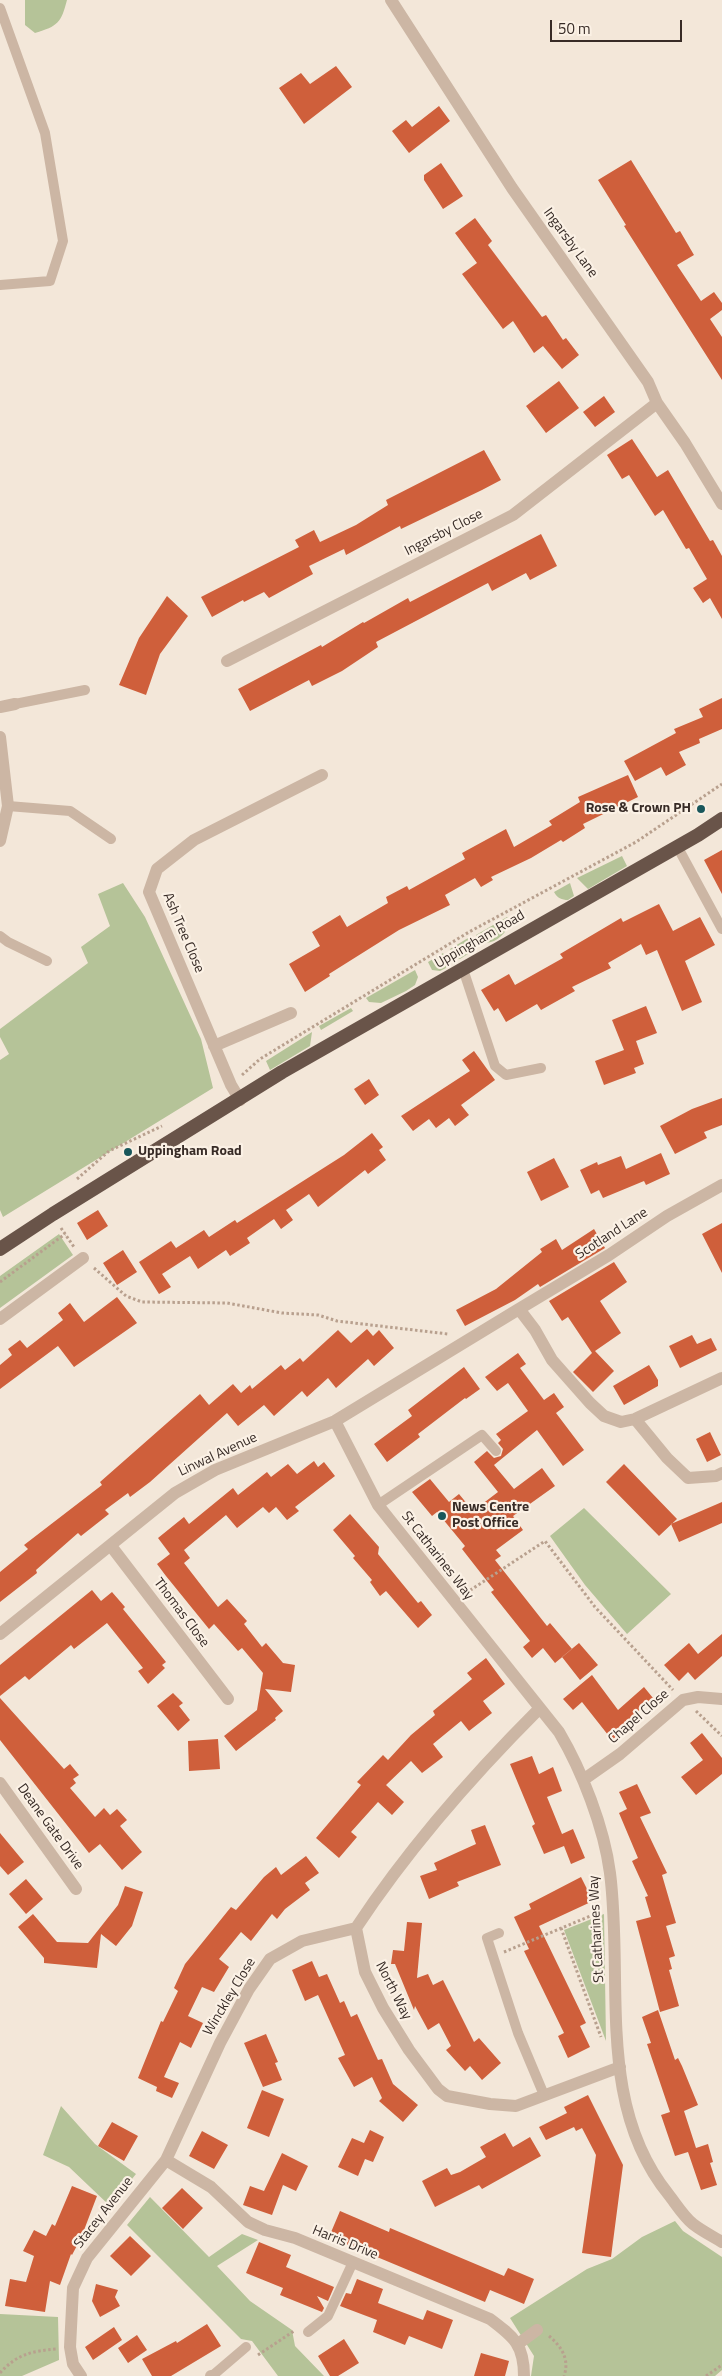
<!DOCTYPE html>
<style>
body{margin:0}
#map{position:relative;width:722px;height:2376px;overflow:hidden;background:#f3e7d9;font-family:"Titillium Web",sans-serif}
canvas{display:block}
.scale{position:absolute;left:550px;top:20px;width:132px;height:22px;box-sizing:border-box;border:2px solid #372b26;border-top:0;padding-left:6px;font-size:15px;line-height:18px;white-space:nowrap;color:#372b26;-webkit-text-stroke:4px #fbf1e5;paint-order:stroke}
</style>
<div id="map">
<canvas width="722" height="2376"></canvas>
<div class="scale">50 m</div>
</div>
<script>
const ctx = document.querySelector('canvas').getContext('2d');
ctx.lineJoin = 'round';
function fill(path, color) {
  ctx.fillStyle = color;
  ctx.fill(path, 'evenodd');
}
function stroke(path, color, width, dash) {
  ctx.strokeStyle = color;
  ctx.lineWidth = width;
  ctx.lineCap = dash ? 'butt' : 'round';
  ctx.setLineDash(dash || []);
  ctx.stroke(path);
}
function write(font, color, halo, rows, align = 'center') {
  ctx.font = font + ' "Titillium Web",sans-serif';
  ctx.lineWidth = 4.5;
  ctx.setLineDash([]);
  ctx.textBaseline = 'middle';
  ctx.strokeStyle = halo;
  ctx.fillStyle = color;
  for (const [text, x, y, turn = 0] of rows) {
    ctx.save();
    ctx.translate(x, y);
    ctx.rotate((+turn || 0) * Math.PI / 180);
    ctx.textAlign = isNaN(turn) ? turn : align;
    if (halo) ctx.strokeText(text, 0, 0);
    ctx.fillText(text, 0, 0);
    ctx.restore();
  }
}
const green = new Path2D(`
 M25,0H67C61,23 58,26 35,33L25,25Z
 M622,856L627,866L588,889L577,878Z
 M123,883L145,917L201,1039L213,1088L3,1217L0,1210V1060L9,1054L0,1037V1029L88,963L81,947L110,926L98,894Z
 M570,883L574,896L568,900C562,900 557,898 554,892Z
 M507,917L511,922C505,934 495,946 480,942L476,935Z
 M468,938L472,948L471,952L460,959L455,957L450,949Z
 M443,953L448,961L446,968L440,971L432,970L428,962Z
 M415,970L418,977L415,985L406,991L381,1003L369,1002L366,998Z
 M351,1008L353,1011L321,1030L319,1026Z
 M312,1032L310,1046L270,1070L266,1061Z
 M59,1234L73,1255L0,1308V1276Z
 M584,1508L671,1594L627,1634L585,1585L550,1536Z
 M604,1914L606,2041L564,1930Z
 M61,2106L95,2144L136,2174L110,2206L69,2167L43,2155Z
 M150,2197L209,2257L242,2234L258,2240L217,2266L250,2301L292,2330L295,2346L324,2376H278L252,2341L241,2339L127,2225Z
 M675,2221L683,2231L722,2257V2370L715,2376H531L534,2356L510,2318L587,2269L612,2259L642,2237Z
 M0,2314L58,2317L59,2360L22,2376H0Z`);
const building = new Path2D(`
 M336,66L352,87L304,124L279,88L301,73L310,84Z
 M439,106L450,121L409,153L392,131L406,120L412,127Z
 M631,160L676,233L680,231L694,255L677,265L701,301L714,292L722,303V310L710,319L722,337V380L624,226L626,225L598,180Z
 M441,163L463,196L443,209L424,180V175Z
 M475,218L492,241L488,245L542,317L546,315L563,340L566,338L579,355L562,369L543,346L534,353L513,321L503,329L462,274L477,263L455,233Z
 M559,381L579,408L546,433L526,406Z
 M604,396L615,412L595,427L583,412Z
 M632,439L657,477L668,470L710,541L713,540L722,556V619L710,598L703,603L693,588L707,579L689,548L686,549L663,510L655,516L629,475L622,479L607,455Z
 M484,450L501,480L482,490L401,529L400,526L346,555L344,549L309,566L313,574L269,598L264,592L244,602L243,600L212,617L201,597L299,547L295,540L314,530L320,542L356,525L388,505L386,500Z
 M541,534L557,566L530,580L526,573L492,591L488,583L376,642L378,647L342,671L312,686L309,680L250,711L238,689L321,645L322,647L363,622L364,623L408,598L410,602Z
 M167,596L188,616L160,654L146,695L119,685L139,638Z
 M722,698V729L699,739L700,743L679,752L686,765L666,776L661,767L635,781L624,761L676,733L674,729L703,717L699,709Z
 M628,775L638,797L583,824L585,828L563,842L561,840L531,858L491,877L493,880L481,887L475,878L445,895L450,905L399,930L329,974L330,976L305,992L289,964L320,946L312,932L340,915L347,927L388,903L386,897L407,886L409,890L465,859L462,853L506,829L514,847L552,825L549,821L580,802L578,797Z
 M722,850V894L704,860Z
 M659,904L673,931L700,917L715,945L685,961L702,1002L682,1011L657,950L646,955L641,944L608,963L611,968L572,987L575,991L541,1010L537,1004L506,1022L498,1008L494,1011L481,990L509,974L515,985L563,958L560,954L621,918L623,922Z
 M646,1006L657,1033L636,1041L644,1064L634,1068L636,1073L604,1085L595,1061L624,1050L612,1020Z
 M474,1051L495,1080L461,1105L469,1115L455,1126L449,1118L436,1128L429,1119L413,1131L401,1116L470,1071L462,1060Z
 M369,1079L379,1095L365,1105L354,1089Z
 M722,1098V1125L704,1132L707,1138L675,1154L660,1126L692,1109Z
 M372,1133L383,1147L379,1150L386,1160L368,1174L365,1170L318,1207L309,1194L286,1210L293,1220L281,1229L274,1219L247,1238L250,1243L230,1256L226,1250L198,1269L190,1256L162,1274L171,1287L159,1294L139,1262L171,1241L176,1248L204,1230L209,1237L235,1220L237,1223L344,1155Z
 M661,1153L670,1174L646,1185L644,1181L603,1198L599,1190L591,1194L580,1170L597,1162L598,1165L621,1156L626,1169Z
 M554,1158L569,1187L541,1201L527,1172Z
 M98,1210L108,1226L87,1240L77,1223Z
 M722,1223V1273L702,1234Z
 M594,1229L605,1248L540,1287L538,1284L515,1300L465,1326L456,1310L496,1289L542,1252L540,1249L556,1239L562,1250Z
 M123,1250L137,1272L117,1285L103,1263Z
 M614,1262L627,1282L600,1301L621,1333L595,1351L614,1371L593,1392L573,1372L592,1353L568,1317L562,1321L549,1301Z
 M117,1297L137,1323L74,1367L58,1346L0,1389V1365L12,1355L8,1349L20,1340L27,1348L63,1320L58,1313L70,1303L84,1322Z
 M367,1329L373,1336L379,1330L394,1348L374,1366L368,1359L336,1388L328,1378L307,1397L302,1391L274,1416L264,1405L238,1426L227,1413L150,1482L130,1497L128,1493L105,1510L109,1514L81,1536L78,1533L36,1570L37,1573L0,1602V1572L28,1549L24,1545L102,1485L100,1482L200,1394L209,1405L233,1384L241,1393L250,1385L252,1389L281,1365L285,1370L300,1358L303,1362L338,1330L351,1343Z
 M692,1335L697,1344L711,1338L717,1350L680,1368L669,1346Z
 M518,1353L526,1364L520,1368L544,1400L554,1393L564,1407L556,1413L584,1450L563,1466L537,1430L494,1465L514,1489L542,1468L555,1486L513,1516L523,1530L496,1550L501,1556L495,1560L547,1626L550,1623L572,1649L555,1663L543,1648L532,1658L523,1647L530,1641L491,1592L494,1590L462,1549L465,1546L437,1512L432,1516L412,1492L430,1479L449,1502L459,1494L473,1511L498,1492L474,1462L487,1451L494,1458L501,1456L503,1449L498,1443L501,1440L496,1434L528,1411L508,1383L497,1391L485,1377Z
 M649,1365L658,1380V1386L624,1405L613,1386Z
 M464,1367L480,1389L466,1399L465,1398L418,1434L420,1437L387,1462L374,1444L412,1416L408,1410Z
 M710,1432L721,1455L707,1462L696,1439Z
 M314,1461L318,1467L324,1462L335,1476L295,1507L299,1511L287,1520L276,1507L269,1513L263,1507L237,1528L226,1515L184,1550L190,1558L184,1563L218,1607L227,1599L247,1621L244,1624L262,1647L266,1643L283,1663L295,1665L291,1692L265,1689L283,1711L275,1718L276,1720L236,1751L224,1736L257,1710L263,1673L242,1648L238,1651L214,1624L209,1629L166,1576L157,1564L170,1554L158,1538L184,1517L189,1524L233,1488L238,1495L267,1472L271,1477L288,1464L297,1474Z
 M624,1464L677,1519L659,1536L606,1482Z
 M722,1502V1523L679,1542L671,1524Z
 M350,1514L379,1547L378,1554L418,1603L421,1601L432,1615L418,1628L386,1591L380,1596L370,1582L372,1580L353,1558L355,1556L333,1530Z
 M92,1590L101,1601L112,1592L125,1607L123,1609L166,1662L162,1665L165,1668L148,1684L138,1671L143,1668L107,1623L74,1649L71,1645L29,1680L25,1676L0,1696V1665Z
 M722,1634V1656L695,1680L688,1672L679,1681L664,1665L689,1643L698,1654Z
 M579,1643L598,1665L580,1680L562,1657Z
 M486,1658L505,1684L483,1701L492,1713L469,1731L461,1721L433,1744L443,1757L422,1773L411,1761L386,1785L404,1802L392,1815L378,1802L351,1832L357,1837L339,1858L316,1838L361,1785L357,1782L383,1755L388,1760L411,1735L435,1715L433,1711L472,1679L467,1673Z
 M592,1675L618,1710L644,1687L653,1698L625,1723L628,1726L612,1740L582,1702L573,1710L563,1699Z
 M173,1693L183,1703L179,1706L190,1720L178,1731L157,1706Z
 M0,1698L64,1769L70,1764L79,1775L73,1779L76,1783L70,1788L95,1817L104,1808L110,1815L117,1809L127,1820L120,1826L142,1852L122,1870L100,1844L89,1853L0,1740Z
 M702,1733L722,1758V1774L696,1795L681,1777L703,1760L690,1743Z
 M218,1739L220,1769L189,1771L188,1741Z
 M532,1756L539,1774L553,1767L562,1791L547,1797L562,1834L573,1829L585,1858L571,1864L564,1846L544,1854L532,1826L535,1824L510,1764Z
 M637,1784L651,1813L640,1817L667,1873L662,1875L676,1923L666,1926L675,1956L669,1958L672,1969L669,1970L679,2006L660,2012L636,1921L651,1917L645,1897L648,1896L632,1861L638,1858L619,1813L627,1809L619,1792Z
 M485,1825L501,1865L457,1882L459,1886L429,1899L420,1876L437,1870L434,1863L476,1844L471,1830Z
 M0,1833L24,1862L8,1875L0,1866Z
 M306,1856L319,1873L305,1883L310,1890L285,1909L277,1919L272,1914L251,1941L241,1932L219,1959L229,1967L214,1992L202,1987L188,2016L203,2023L191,2048L180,2042L164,2077L179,2083L172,2098L156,2091L157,2087L138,2078L161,2021L163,2022L178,1991L174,1988L185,1964L231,1907L236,1910L264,1877L276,1867L281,1875Z
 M581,1877L593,1901L539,1926L586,2023L580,2026L590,2047L568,2058L558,2036L564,2033L524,1951L529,1949L514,1917L531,1909L529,1904Z
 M26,1879L43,1899L26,1914L9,1894Z
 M125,1886L143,1892L132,1926L116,1946L101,1934L97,1968L44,1963V1958L18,1927L33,1914L57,1942L88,1943L118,1905Z
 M407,1922L422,1923L417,1978L428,1974L433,1985L443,1980L474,2042L479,2038L501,2063L482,2080L470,2066L465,2071L446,2050L451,2046L439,2023L428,2030L415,2006L414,2010L395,1964H391L393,1950L404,1951Z
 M312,1961L319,1977L327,1974L340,2003L344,2001L351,2017L357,2014L378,2060L382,2059L393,2084L418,2105L403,2122L379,2101L382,2098L372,2077L354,2087L338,2058L345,2055L318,1995L305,2001L292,1970Z
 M658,2010L675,2060L678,2058L682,2066L698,2105L684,2111L696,2148L708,2144L713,2162L710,2163L717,2185L701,2190L688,2152L675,2156L661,2115L670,2112L647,2044L651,2043L642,2017Z
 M266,2034L278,2062L275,2063L282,2080L263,2087L244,2043Z
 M262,2090L284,2099L269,2137L247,2128Z
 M588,2095L623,2165L611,2257L582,2253L596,2155L582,2128L576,2131L574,2127L546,2140L539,2127L567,2113L564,2107Z
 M112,2122L138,2136L124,2161L98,2146Z
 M370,2130L384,2137L373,2162L365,2159L358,2176L338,2167L352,2138L364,2143Z
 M202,2131L228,2145L214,2169L189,2156Z
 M505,2133L513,2147L530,2137L541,2156L482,2189L479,2185L435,2207L422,2181L447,2168L451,2175L460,2172L486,2157L480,2147Z
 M282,2153L308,2166L296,2191L283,2185L272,2215L243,2205L250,2186L264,2191Z
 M72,2186L97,2196L81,2238L72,2255L71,2254L60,2285L50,2281L45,2312L5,2306L10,2279L26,2282L34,2256L23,2251L34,2230L46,2236L52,2224L55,2226Z
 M182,2188L203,2208L183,2229L162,2208Z
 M340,2211L389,2232L390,2228L504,2276L508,2268L534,2279L524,2304L490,2290L485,2302L329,2237Z
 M130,2236L151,2256L131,2276L110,2256Z
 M259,2242L291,2255L286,2267L334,2287L328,2301L317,2296L324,2308L322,2312L280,2295L283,2288L246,2273Z
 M357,2279L383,2289L378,2303L423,2320L427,2310L453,2320L442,2349L409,2336L405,2345L373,2332L377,2320L340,2306L346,2293L351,2294Z
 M96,2284L118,2290L115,2297L120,2306L100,2317L92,2301Z
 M207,2324L221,2346L171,2376H152L142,2359L176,2341L177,2343Z
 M114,2327L122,2340L93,2360L85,2347Z
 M137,2335L147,2350L128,2363L118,2348Z
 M344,2339L359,2363L338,2376H330L318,2356Z
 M481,2353L509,2361L505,2376H474Z`);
const path = new Path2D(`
 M242,1075L260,1059L469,932L636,842L722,784
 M77,1179L109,1151L162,1126
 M61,1228L74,1247
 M94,1268L126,1296L142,1302L227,1303L282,1313L318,1315L337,1321L448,1334
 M0,1282L65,1234
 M466,1593L545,1541L595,1607L673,1690
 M696,1711L722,1736
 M561,1928L601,2037
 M504,1952L600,1912
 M549,2336C561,2346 570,2359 564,2376
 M258,2355L294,2331
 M0,2373C17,2354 32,2351 57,2349
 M706,2376L722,2365`);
const service = new Path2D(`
 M0,8L45,133L63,241L50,281L0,285
 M15,704L85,690
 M8,806L70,811L111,839
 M677,846L722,929
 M0,936L8,942L47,961
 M463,969L495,1066L506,1075L541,1068
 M378,1505L482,1435L496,1451
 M499,1933L487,1938L518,2033L544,2095
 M308,2332L328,2316L353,2262
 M212,2376L246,2347`);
const minor = new Path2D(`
 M391,0L512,188L648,382L657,403L685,443L722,504
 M227,661L513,515L657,403
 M0,707L15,704
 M0,737L8,806L0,841
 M214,1046L291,1013
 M240,1100L231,1085L149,892L157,869L194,840L322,775
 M722,1185L667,1216L609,1255L519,1309L535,1330L552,1360L590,1403L604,1416L621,1422L635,1419L722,1378
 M0,1319L83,1258
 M635,1419L667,1458L688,1478L716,1476L722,1473
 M335,1421L378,1505L559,1732C582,1771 604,1827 610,1873C624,1981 595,2104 669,2195C676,2204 684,2217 693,2224C702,2231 712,2236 722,2242
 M111,1546L228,1699
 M0,1634L175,1493L215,1470L335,1421L519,1309
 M539,1709C472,1776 408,1849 356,1928L365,1972L383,2008L409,2050L438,2089L447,2096L490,2104L516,2106L620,2067
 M583,1780L620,1754L683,1700L698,1697L722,1699
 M0,1783L76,1889
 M166,2160L211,2187L248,2222L265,2230L295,2238L490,2319C514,2337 524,2345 524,2376
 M518,2344L537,2330
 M81,2376L73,2364L70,2347L73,2288L87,2258L166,2160L220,2043L249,1989L270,1959L302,1941L356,1928
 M211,2376H212`);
const trunk = new Path2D(`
 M0,1249L53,1214L282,1072L698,835L722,819`);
const markers = [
 [701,809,5,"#19575b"],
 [128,1152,5,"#19575b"],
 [442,1516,5,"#19575b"]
];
const streetNames = [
 ["Ingarsby Lane",570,243,54],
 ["Ingarsby Close",444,533,-27],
 ["Ash Tree Close",183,933,67],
 ["Uppingham Road",480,940,-30],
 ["Scotland Lane",612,1234,-33],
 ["Linwal Avenue",218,1455,-25],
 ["St Catharines Way",437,1556,52],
 ["Thomas Close",181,1613,53],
 ["Chapel Close",639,1717,-41],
 ["Deane Gate Drive",50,1827,54],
 ["St Catharines Way",597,1929,-93],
 ["North Way",393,1991,63],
 ["Winckley Close",230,1997,-59],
 ["Stacey Avenue",104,2213,-52],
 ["Harris Drive",345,2243,22]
];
const poiNames = [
 ["Rose & Crown PH",691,809,"right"],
 ["Uppingham Road",138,1152],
 ["News Centre",452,1508],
 ["Post Office",452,1524]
];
fill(green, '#b5c398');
fill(building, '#cf5f3b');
stroke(path, '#b8a08e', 3, [2.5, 2.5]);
stroke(service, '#ccb6a4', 10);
stroke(minor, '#ccb6a4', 12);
stroke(trunk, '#695449', 14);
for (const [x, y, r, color] of markers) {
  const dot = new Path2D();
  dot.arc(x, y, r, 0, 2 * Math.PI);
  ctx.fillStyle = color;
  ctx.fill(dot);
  stroke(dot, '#fbf1e5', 2);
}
write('14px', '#372b26', '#fbf1e5', streetNames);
write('bold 14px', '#372b26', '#fbf1e5', poiNames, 'left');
</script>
